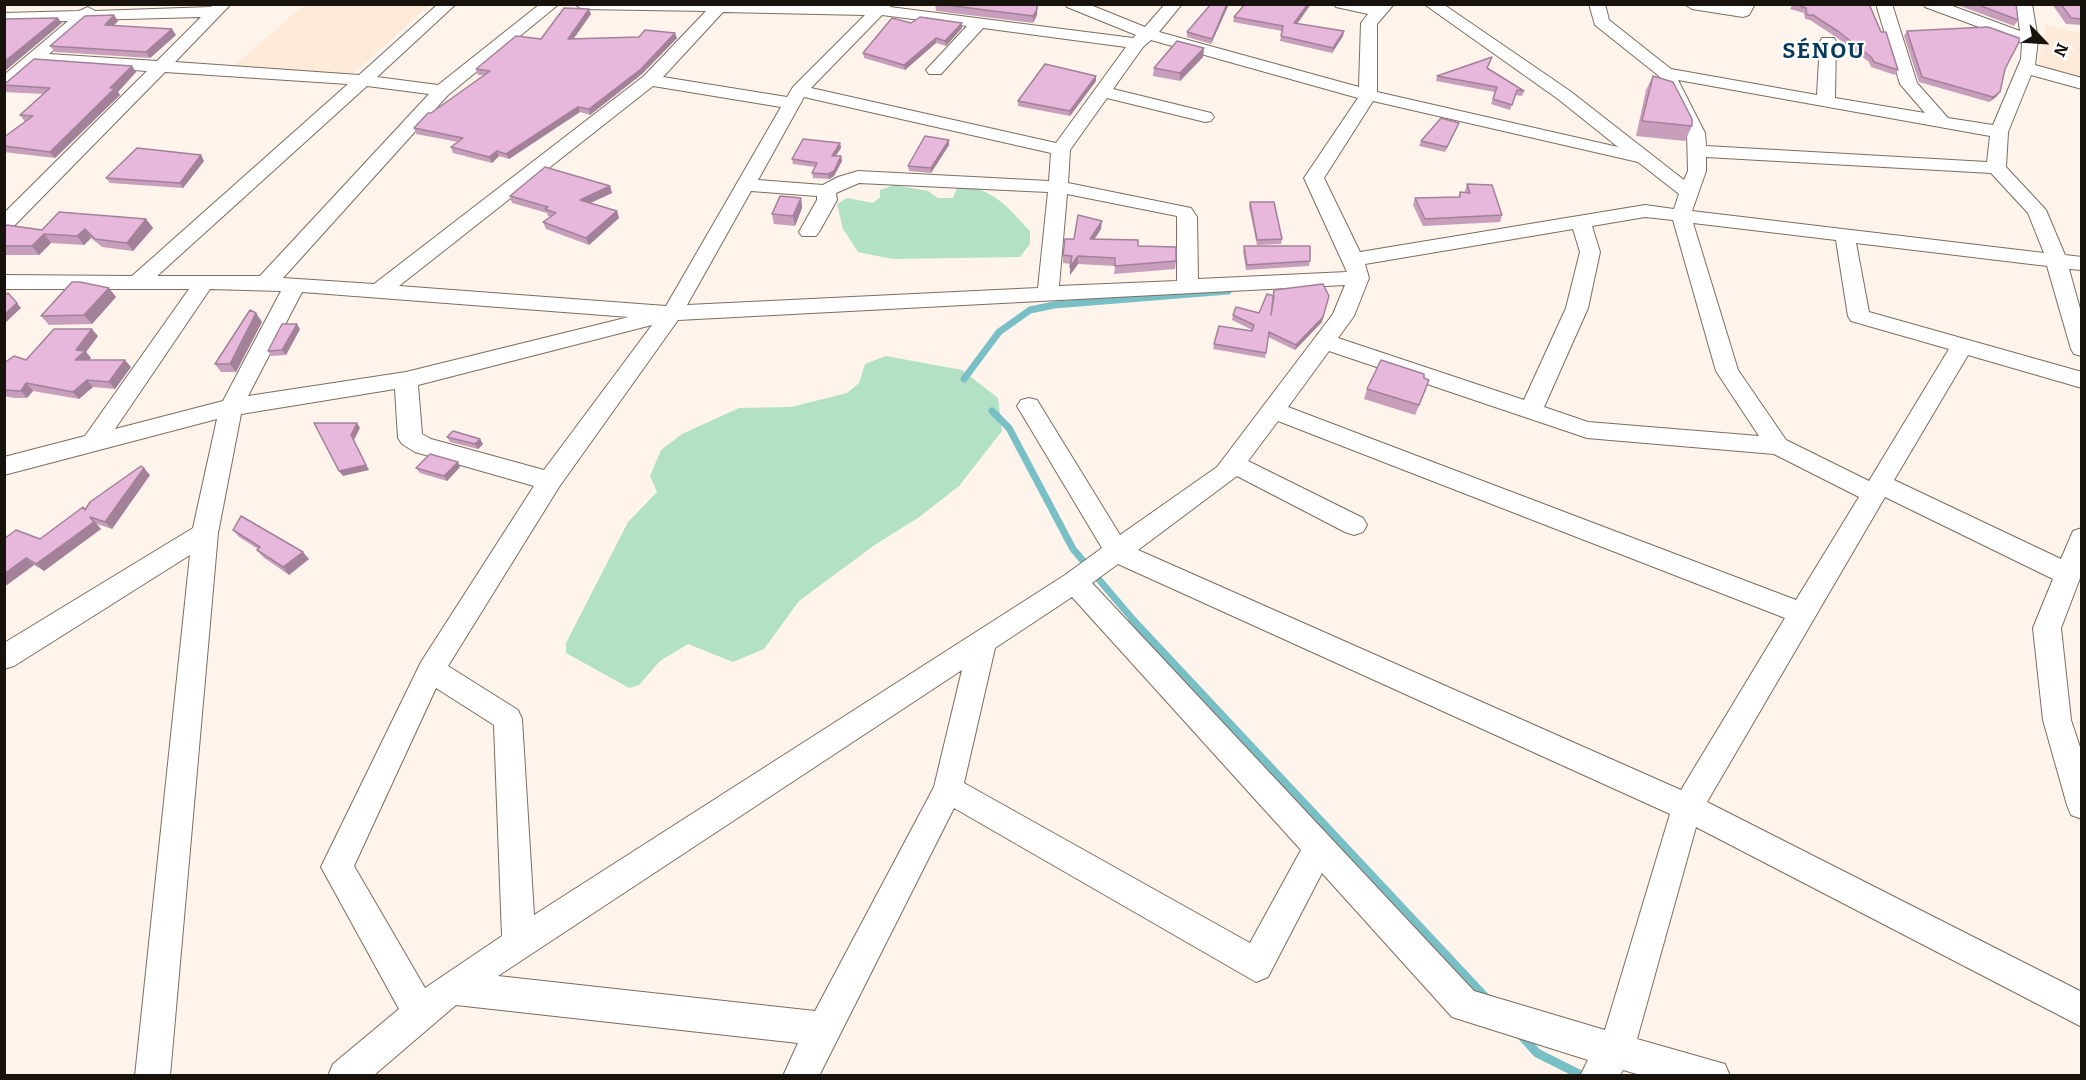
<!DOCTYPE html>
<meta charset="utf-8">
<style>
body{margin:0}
#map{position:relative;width:2086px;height:1080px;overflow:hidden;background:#fef4eb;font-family:Bitter,serif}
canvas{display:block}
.frame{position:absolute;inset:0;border:6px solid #17120c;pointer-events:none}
.north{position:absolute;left:2014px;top:12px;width:60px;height:60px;-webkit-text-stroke:4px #fff;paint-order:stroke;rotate:115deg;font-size:16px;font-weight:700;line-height:24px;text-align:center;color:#17120c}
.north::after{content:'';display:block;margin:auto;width:21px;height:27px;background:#17120c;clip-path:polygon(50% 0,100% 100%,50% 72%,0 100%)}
</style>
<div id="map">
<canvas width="2086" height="1080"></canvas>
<div class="frame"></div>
<div class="north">N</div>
</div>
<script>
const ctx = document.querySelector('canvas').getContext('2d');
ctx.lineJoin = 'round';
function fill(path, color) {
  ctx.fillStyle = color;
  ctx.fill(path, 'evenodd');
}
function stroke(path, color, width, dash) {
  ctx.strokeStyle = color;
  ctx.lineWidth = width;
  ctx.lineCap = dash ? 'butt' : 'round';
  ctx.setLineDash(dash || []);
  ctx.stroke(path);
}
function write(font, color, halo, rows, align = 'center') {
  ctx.font = font + ' Bitter,serif';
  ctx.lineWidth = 4.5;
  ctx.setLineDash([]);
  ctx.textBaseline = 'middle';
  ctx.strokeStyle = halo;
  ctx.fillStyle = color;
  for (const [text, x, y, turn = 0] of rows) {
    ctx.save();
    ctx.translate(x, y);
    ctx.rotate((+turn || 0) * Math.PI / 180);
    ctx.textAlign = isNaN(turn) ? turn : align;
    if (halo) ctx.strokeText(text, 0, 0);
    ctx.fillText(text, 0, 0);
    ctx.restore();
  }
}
const built = new Path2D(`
 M304,5H430L349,77L231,68Z
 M2046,25L2081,33V88L2036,75Z`);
const green = new Path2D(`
 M894,185L928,191L938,198H953L957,188C990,183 1010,210 1030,231V244L1020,257L892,259L858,252L843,229L837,204L847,198L873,203L880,197V190Z
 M886,356L962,370L998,398L1002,431L959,486L918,518L876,544L799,601L764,649L733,662L688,644L660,661L639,685L629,688L566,653V643L628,522L657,492L650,476L661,450L682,434L739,408L791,407L847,393L859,383L865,364Z`);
const streamFar1 = new Path2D(`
 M964,379L999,332L1030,310L1054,305L1228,291
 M992,411L1009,428L1073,549L1135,622`);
const stream = new Path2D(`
 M1133,621L1487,999
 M1518,1032L1537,1053L1583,1076`);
const minor = new Path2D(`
 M213,4H231L175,62L359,75L438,4H456L377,77L438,85L540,4H559L448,95L283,278L374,284L644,76L706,11L582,9L574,4H892L890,7L1133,38L1136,35L1067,7L1065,4H1088L1145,27L1165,4H1182L1159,32L1359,87L1361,23L1368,14L1336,7L1334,4H1394L1377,24V92L1618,147L1558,99L1424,4H1443L1570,91L1684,180L1688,171L1687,133L1659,76L1595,25L1589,4H1605L1609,20L1671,69L1817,95L1820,42L1822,38H1834L1836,42L1835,98L1925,113L1900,84L1876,4H1892L1917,83L1948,118L1993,125L2021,59L2022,43L1925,7L1923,4H1947L2020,31L2016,4H2032L2038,40L2035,65L2082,78V89L2031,75L2008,132L2006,167L2046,210L2065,255L2082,257V270L2069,269L2082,316V356L2074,354L2071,349L2047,266L1856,243L1869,312L2082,372V388L1968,355L1894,480L2061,559L2073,531L2082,528V573L2061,628L2071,720L2082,753V819L2071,815L2067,805L2043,720L2033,628L2053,579L1885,497L1707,802L2082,992V1027L1696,827L1637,1039L1725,1064L1730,1076H1644L1623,1070L1619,1076H1580L1588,1060L1452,1017L1322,873L1268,977L1256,982L954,808L819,1076H783L798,1043L456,1005L373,1076H328L333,1064L399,1009L321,867L421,662L534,486L415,452L402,444L398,438L395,389L241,414L218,533L170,1076H135L190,555L14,666L4,669V643L193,528L217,419L4,475V457L85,436L189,289H4V275L132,276L348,84L165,72L11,229L4,231V213L147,71L38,63L10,88L4,89V75L68,21L4,23V13L79,11L88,7L95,11L211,7ZM723,12L865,15L793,87L787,97L663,77ZM882,15L967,26L926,70L929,74H941L983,28L1126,47L1056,143L811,88ZM201,17L157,61L49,54L88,20ZM1151,40L1358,98L1304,178L1347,272L1198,279L1197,217L1191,208L1068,183L1070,150L1107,98L1205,122L1211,121L1214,117L1211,113L1113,89L1143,47ZM1678,80L1990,136L1987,162L1706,146L1705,133ZM367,86L429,94L260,276H157ZM653,86L781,107L666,306L399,286ZM804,97L1051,153L1049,181L858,171L838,177L823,185L758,180ZM1373,101L1638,162L1679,194L1674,209L1645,205L1360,252L1324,178ZM1706,157L1991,173L2028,213L2044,253L1692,211L1706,171ZM859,183L1048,192L1038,288L687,305L751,191L817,196V200L799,232L802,236H816L819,232L837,200L836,193ZM1067,194L1177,216V281L1059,286ZM1645,217L1673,220L1716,371L1759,436L1588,422L1544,407L1588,308L1600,252L1592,226ZM1693,223L1836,240L1848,316L1851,321L1949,349L1869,481L1786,440L1738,370ZM1573,229L1580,252L1566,308L1524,400L1338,338L1354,316L1369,278L1365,264ZM1345,285L1333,314L1217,467L1120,535L1037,400L1029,398L1021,400L1017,406L1102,548L1065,575L534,915L522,719L518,710L448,666L559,487L678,320ZM210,289L281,291L223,401L115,429ZM302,292L629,317L406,372L248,396ZM652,325L544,470L431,439L422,434L418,385ZM1329,351L1587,438L1774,454L1859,497L1796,600L1288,407ZM1278,421L1785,618L1681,790L1138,550L1237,476L1345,532L1354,535L1363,532L1367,525L1363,518L1248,461ZM1118,564L1670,814L1605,1030L1474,991L1092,583ZM1072,597L1301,850L1250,943L964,783L995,648ZM962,670L934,787L815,1011L498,976ZM436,688L494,725L502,936L425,988L354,866Z
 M1684,4L1738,6L1755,4L1749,15L1743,17L1692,9Z`);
const wall = new Path2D(`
 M935,4H1038L1037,15L1033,23L936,11Z
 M1229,4L1211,44L1187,37V32Z
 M1245,4H1311L1297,24L1343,36L1332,53L1280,41L1282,31L1233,22L1234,17Z
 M1793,4H1869L1898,70L1895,75L1871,67L1869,62L1836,37L1810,20L1805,19L1804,13L1790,9Z
 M1955,4H2016L2018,20L2014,26Z
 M2052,4H2082V25L2066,24Z
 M591,14L573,39L677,38L642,74L590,115L580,112L509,159L499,156L492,163L453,153L451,147L458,142L416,134L414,128L431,113L484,75H478L476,69L541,39Z
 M114,15L118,21L114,26L176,35L150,58L55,52L50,46Z
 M911,23H962V28L946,46L936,43L905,70L864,58L863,53Z
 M1907,31L2000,92L1996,97L1989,102L1919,82L1904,36Z
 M1204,48L1203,57L1180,81L1153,76L1154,68Z
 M1492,57L1488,68L1524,91L1522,96L1515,95L1510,110L1491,104L1495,92L1436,81L1437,76Z
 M132,66L136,72L118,92L120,95L55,158L4,152V137L25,122L20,115L44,94L4,92V83Z
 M1653,76L1692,126L1685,141L1636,136L1646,90Z
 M1096,81L1070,116L1018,106V101Z
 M1459,123L1445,152L1419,146L1421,141Z
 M949,140V145L931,173L909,171L908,166Z
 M840,143L841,148L836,156H841L842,161L834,176L829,179L813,178L812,173L815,167L793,164L792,159Z
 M201,155L204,161L183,188L110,183L106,178Z
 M1467,184L1502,215L1500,222L1423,226L1413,205L1415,198L1458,197L1460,192L1465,193V191Z
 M610,186L612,193L590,203L617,211L619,218L589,245L546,229L543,222L551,217L548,216L547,213L512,203L510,196Z
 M801,198L802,208L795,226L774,224L772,214Z
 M1250,202L1282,239L1281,244L1257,245L1249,207Z
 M146,219L153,228L133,251L102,247L91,238L84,245L51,243L39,255H4V227L42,230Z
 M1101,229L1095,239L1138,246L1176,261L1175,269L1114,274L1115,266L1078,264L1070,275L1071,264L1063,263V255L1074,239Z
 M1244,246L1310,261L1309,266L1246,270L1243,251Z
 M116,297L92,324L49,325L41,316Z
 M256,313L262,322L236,372H221L215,364Z
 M1259,313L1322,322L1295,350L1268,337L1265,358L1213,349L1214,344L1252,331V330L1232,320L1233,315Z
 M300,329L286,355L271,356L268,351Z
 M98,336L86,352L91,358L89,360L131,367L115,389L93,387L79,399L33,391L27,398H14L4,396V363L26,360Z
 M1424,378L1426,390L1415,415L1364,399L1367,389Z
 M447,437L480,439L483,444L478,449L450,442Z
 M460,467L447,481L420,473L416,468Z
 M150,475L112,529L97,524L101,529L44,571L34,565L4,587V539H40L85,509Z
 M233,530L309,559L289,575L263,557L257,550L258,549L239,537Z`);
const shadedWall = new Path2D(`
 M1037,4V15L1033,23V16Z
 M1227,4H1229L1211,44L1212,39Z
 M1308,4H1311L1294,28V23Z
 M589,9L591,14L570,44L568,39Z
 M114,15L118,21L108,31L105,25Z
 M58,18L62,23L4,72V62Z
 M962,23V28L946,46L945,41Z
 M172,29L176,35L150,58L146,52Z
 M1344,31L1343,36L1332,53L1333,48Z
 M675,33L677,38L642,74L590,115L589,109Z
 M936,38V43L905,70L904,65Z
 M1204,48L1203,57L1180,81V73Z
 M132,66L136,72L118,92L120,95L55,158L50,152Z
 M1096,76V81L1070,116V111Z
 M2000,92L1996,97L1989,102L1993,97Z
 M578,107L580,112L509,159L506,154Z
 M1459,123L1457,128L1445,152L1447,147Z
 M949,140V145L931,173V168Z
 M840,143L841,148L832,161V156Z
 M497,151L499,156L492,163L489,157Z
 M201,155L204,161L183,188L180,183Z
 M841,156L842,161L834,176L829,179L828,174Z
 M610,186L612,193L582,207L580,200Z
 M801,198L802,208L795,226L793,216Z
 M617,211L619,218L589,245L586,238Z
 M146,219L153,228L133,251L127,243Z
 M1102,221L1101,229L1089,247L1090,239Z
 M85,229L91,238L84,245L77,236Z
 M44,234L51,243L39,255L32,246Z
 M1078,256V264L1070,275V267Z
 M109,288L116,297L92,324L84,315Z
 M1329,296L1322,322L1295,350L1296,345Z
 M17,303L21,308L4,324V315Z
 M256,313L262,322L236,372L230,364Z
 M297,324L300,329L286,355L282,350Z
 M92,329L98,336L86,352L91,358L82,367L75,360L76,350Z
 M125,360L131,367L115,389L109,382Z
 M87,380L93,387L79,399L73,392Z
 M26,383L33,391L27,398L21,391Z
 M357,423L360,428L354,440L369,470L343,476L339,471L351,435Z
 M480,439L483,444L478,449L475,444Z
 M458,462L460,467L447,481L444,476Z
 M144,468L150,475L112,529L105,522Z
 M90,517L101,529L44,571L36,564Z
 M303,552L309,559L289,575L283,567Z
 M26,558L34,565L4,587V574Z`);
const building = new Path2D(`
 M938,4H1037V9L1033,16Z
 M1211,4H1227L1212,39L1187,32Z
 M1245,4H1308L1294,23L1344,31L1333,48L1281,36L1283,26L1234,17Z
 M1794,4H1869L1881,32H1886L1898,70L1874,62L1871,57L1839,32L1813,15H1807L1806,8Z
 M1976,4H2016L2018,20Z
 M2061,4H2082V19L2071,18Z
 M564,8L589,9L568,39L639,37L645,30L675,33L641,69L589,109L578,107L506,154L497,151L489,157L451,147L463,138L414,128L428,113H431L490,71L476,69L516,36L541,39Z
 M114,15L105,25L172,29L146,52L50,46L85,16Z
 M920,17L962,23L945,41L936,38L904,65L863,53L892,18L911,23Z
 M58,18L4,62V19Z
 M1988,27L2019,38V42L2005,69L2000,92L1993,97L1922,77L1907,31Z
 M1177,41L1204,48L1180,73L1154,68Z
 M1492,57L1487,68L1524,91L1517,90L1512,105L1493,99L1497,87L1437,76Z
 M34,59L132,66L110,88H115L50,152L4,146V137L33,116L20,115L50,88L4,85V83H6Z
 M1045,64L1096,76L1070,111L1018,101Z
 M1653,76L1673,82L1692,119V126L1642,121Z
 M1441,118L1459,123L1447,147L1421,141Z
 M925,136L949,140L931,168L908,166Z
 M803,139L840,143L832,156H841L834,171L828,174L812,173L817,163L792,159Z
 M137,148L201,155L180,183L106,178Z
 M545,167L610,186L580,200L617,211L586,238L543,222L556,213L545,209L548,207L510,196Z
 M1467,184L1492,185L1502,215L1425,219L1415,198L1460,197V192L1470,193Z
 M780,196L801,198L793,216L772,214Z
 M1250,202H1274L1282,239L1257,240Z
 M59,212L146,219L127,243L95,239L85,229L77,236L44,234L32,246H4V227L7,225L42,230Z
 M1078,215L1102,221L1090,239L1138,240V246L1176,247V261L1115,266V258L1078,256L1070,267L1072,256L1063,255L1065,239H1074Z
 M1244,246H1310V261L1247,265Z
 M72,282H80L109,288L84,315L41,316Z
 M1323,284L1329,296L1323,317L1296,345L1269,332L1266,353L1214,344L1219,326L1252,331L1254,325L1233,315L1236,307L1259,313L1267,294L1274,296L1271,315L1274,290Z
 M8,293L17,303L4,315V296Z
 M250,310L256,313L230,364H215Z
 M282,324H297L282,350L268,351Z
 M54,329H92L76,350L85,351L75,360H125L109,382L87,380L73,392L26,383L21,391L4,390V363L14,356L26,360Z
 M1381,360L1424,374V378L1429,380L1419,405L1367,389Z
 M314,423H357L351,435L366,465L339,471Z
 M453,431L480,439L475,444L447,437Z
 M430,454L458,462L444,476L416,468Z
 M141,466L144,468L105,522L90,517L94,522L36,564L26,558L4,574V539L16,530L40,539L83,507L85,510L90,502Z
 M241,516L303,552L283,567L257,550L260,547L233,530Z`);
const farDistrictnames = [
 ["SÉNOU",1824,52]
];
fill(built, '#fdead9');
fill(green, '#b3e1c5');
stroke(streamFar1, '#79bfc6', 7);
stroke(stream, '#79bfc6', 9);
stroke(minor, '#7c6d60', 2);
fill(minor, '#fff');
fill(wall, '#c79ebc');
fill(shadedWall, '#a28199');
fill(building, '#e7b8db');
stroke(building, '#a28199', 1.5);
ctx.letterSpacing = '1.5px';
write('bold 22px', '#06395c', '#fff', farDistrictnames);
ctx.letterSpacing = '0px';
</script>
